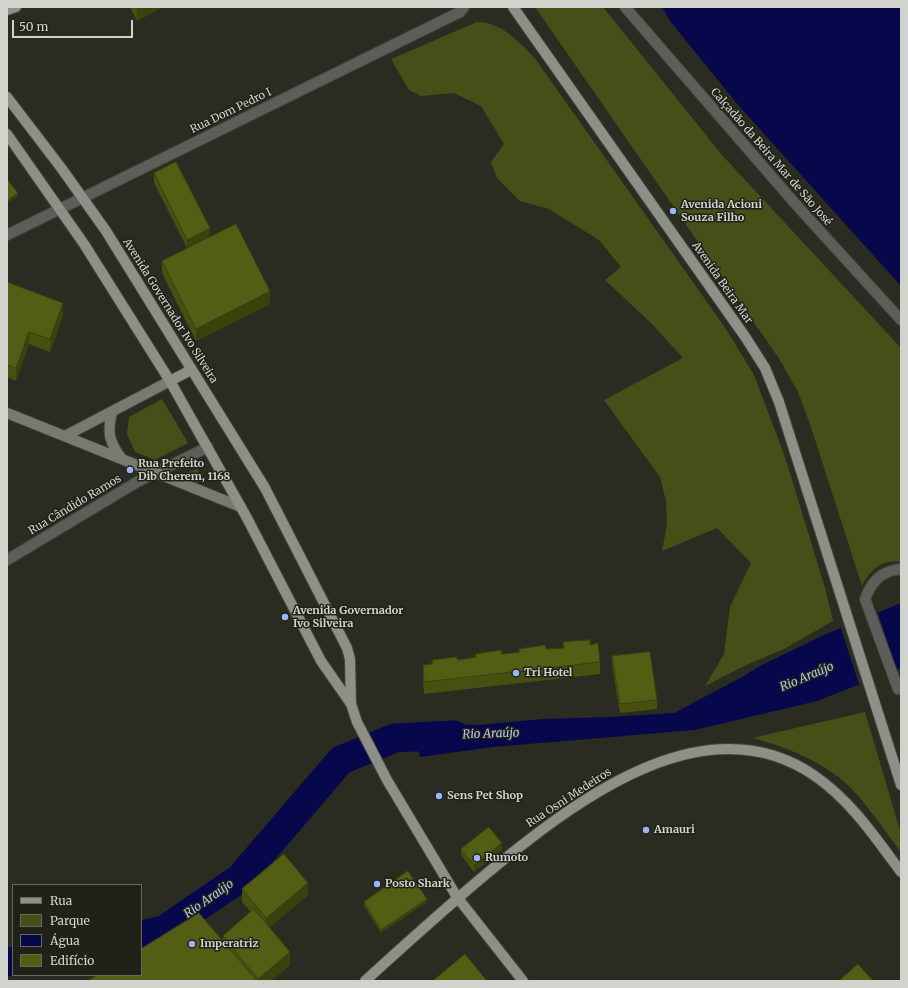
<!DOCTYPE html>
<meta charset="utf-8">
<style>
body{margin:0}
#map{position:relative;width:908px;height:988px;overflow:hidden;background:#2a2c22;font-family:Merriweather,serif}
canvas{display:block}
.frame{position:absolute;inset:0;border:8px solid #d1d3cd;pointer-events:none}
.legend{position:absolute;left:12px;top:884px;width:130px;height:92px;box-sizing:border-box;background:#202219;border:1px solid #676961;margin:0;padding:5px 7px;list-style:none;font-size:12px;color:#d1d3cd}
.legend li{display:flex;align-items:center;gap:8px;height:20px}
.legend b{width:20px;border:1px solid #676961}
.scale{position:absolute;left:12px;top:20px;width:121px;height:18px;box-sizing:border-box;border:2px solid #d1d3cd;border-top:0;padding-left:5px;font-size:12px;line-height:14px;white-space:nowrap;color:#d1d3cd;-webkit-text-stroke:3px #202219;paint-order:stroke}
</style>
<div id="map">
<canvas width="908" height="988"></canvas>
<div class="frame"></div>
<ul class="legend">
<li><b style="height:5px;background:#8d9086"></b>Rua</li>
<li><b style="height:11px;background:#464f18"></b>Parque</li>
<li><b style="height:11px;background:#07074c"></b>Água</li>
<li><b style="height:11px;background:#535d13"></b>Edifício</li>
</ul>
<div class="scale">50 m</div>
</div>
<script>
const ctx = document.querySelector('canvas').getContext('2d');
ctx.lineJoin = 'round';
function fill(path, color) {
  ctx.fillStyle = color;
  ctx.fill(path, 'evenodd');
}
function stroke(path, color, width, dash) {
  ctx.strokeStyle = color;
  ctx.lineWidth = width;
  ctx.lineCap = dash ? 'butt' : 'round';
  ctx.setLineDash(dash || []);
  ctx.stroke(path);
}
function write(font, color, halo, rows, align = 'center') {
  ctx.font = font + ' Merriweather,serif';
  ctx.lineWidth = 3;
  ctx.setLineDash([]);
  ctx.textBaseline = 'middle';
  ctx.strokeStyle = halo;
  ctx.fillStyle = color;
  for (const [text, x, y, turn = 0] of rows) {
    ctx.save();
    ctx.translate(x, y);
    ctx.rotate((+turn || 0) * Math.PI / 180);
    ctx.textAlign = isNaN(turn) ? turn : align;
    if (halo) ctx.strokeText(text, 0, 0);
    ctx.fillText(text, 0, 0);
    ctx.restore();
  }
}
const green = new Path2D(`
 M535,7H603L722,155L901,348V562C882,558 869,571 862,586L811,427L798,392L780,360Z
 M477,22C501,22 518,41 534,57L726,329L754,375L785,457L825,588L833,621L784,649L746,665L705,686L724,654L730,607L751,563L717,528L662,551L667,524L666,501L660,477L604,400L683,358L651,323L605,280L621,267L599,240L549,209L520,201L497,178L491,162L504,144L481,106L454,93L421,96L409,90L391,59Z
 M162,399L188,443L155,460L135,452L127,434L129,417Z
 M198,469V483L178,475Z
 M865,712L901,834V852C884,830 862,796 841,779C814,758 784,746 752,738Z`);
const water = new Path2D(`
 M662,7H901V286L739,106L670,21Z
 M901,603V668L817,701L695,730L493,747L420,757L411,723L478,725L542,719L612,717L674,713L742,677L760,666L826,634Z`);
const pier = new Path2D(`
 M877,610L897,672L860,687L840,626Z`);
const river = new Path2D(`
 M141,935L164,930L240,878L341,760L395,738L454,735
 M7,962L13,961`);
const street = new Path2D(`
 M625,7L799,208L901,320
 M7,235L460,12L464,7
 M7,560L137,482L208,447
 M901,569C881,571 872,581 865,599L898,689L901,688`);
const secondary = new Path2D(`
 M112,412C107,433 109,441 121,458
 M7,413L241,507
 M65,436L170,381`);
const primary = new Path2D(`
 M513,7L746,338L765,368L779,402L901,785
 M7,10L16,7
 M7,97L62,169L106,231L265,488L347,648L350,659L351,704L357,722L387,780L457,897L523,981
 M7,134L84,244L170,381L247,518L321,661L351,704
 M170,381L191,370
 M365,981C410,940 455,899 502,861C585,794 709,703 815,776C851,801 875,837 901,872`);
const wall = new Path2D(`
 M130,7H161V8L137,21Z
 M154,173L210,237L270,304L196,341L162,273V261L187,248L154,183Z
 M7,282L63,316L50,352L29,344L16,381L7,377Z
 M563,642L590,645L600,662V674L424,694L423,678V665L432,664V660H458L475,658V654H502L519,652V649H546L563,648Z
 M612,656L657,700V709L620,713L612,665Z
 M461,849L502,850L474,872L461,855Z
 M242,889L308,895L270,927L290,965L271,981H88L223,941V936L251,912L242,902Z
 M364,902H427L381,933L364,905Z`);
const shadedWall = new Path2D(`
 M139,7H161V8L137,21V8Z
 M18,193V196L7,204V201Z
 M210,228V238L187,249V240Z
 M270,291V304L196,341V329Z
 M63,303V316L50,352V339Z
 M29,332V344L16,381V368Z
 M502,843V850L474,872V865Z
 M308,883V895L266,930V918Z
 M427,899V902L381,933V930Z
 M290,952V965L271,981H258V979Z`);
const building = new Path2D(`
 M176,162L210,228L187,240L154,173Z
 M7,179L18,193L7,201Z
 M236,224L270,291L196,329L162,261Z
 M7,282L63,303L50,339L29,332L16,368L7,365Z
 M590,640V645L598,643L600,662L424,682L423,665L432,664V660L456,657L458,660L476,657L475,654L501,650L502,654L520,652L519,649L545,645L546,649L564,648L563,642Z
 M650,652L657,700L620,704L612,656Z
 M489,827L502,843L474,865L461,849Z
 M284,854L308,883L266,918L242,889Z
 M408,871L427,899L381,930L364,902Z
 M254,909L290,952L258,979L223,936Z
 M199,913L257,981H88L97,975H141V949Z
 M465,954L487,981H433Z
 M858,964L873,981H839Z`);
const markers = [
 [673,211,4,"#9cb4fd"],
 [130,470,4,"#9cb4fd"],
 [285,617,4,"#9cb4fd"],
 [516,673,4,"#9cb4fd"],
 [439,796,4,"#9cb4fd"],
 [646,830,4,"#9cb4fd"],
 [477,858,4,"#9cb4fd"],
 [377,884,4,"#9cb4fd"],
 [192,944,4,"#9cb4fd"]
];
const streetNames = [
 ["Rua Dom Pedro I",231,111,-26],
 ["Calçadão da Beira Mar de São José",771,157,49],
 ["Avenida Beira Mar",722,283,55],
 ["Avenida Governador Ivo Silveira",170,311,58],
 ["Rua Cândido Ramos",75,505,-31],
 ["Rua Osni Medeiros",569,798,-33]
];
const poiNames = [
 ["Avenida Acioni",681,205],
 ["Souza Filho",681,218],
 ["Rua Prefeito",138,464],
 ["Dib Cherem, 1168",138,477],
 ["Avenida Governador",293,611],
 ["Ivo Silveira",293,624],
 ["Tri Hotel",524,673],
 ["Sens Pet Shop",447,796],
 ["Amauri",654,830],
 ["Rumoto",485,858],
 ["Posto Shark",385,884],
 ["Imperatriz",200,944]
];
const waterNames = [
 ["Rio Araújo",807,677,-23],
 ["Rio Araújo",491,734,-2],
 ["Rio Araújo",209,899,-35]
];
fill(green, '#464f18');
fill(water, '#07074c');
fill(pier, '#2a2c22');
stroke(river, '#07074c', 29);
stroke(street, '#45473d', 12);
stroke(secondary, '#45473d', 12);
stroke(primary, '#45473d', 12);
stroke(street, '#5d5e59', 10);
stroke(secondary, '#787a72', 10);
stroke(primary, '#8d9086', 10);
fill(wall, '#475010');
fill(shadedWall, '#3a410d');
fill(building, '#535d13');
stroke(building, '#3a410d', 1);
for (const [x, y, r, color] of markers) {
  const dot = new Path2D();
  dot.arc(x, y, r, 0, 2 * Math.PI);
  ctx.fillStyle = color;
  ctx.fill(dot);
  stroke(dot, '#202219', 1.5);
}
write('11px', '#d1d3cd', '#202219', streetNames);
write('bold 11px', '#d1d3cd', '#202219', poiNames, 'left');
write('italic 12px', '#b4c3ec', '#202219', waterNames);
</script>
